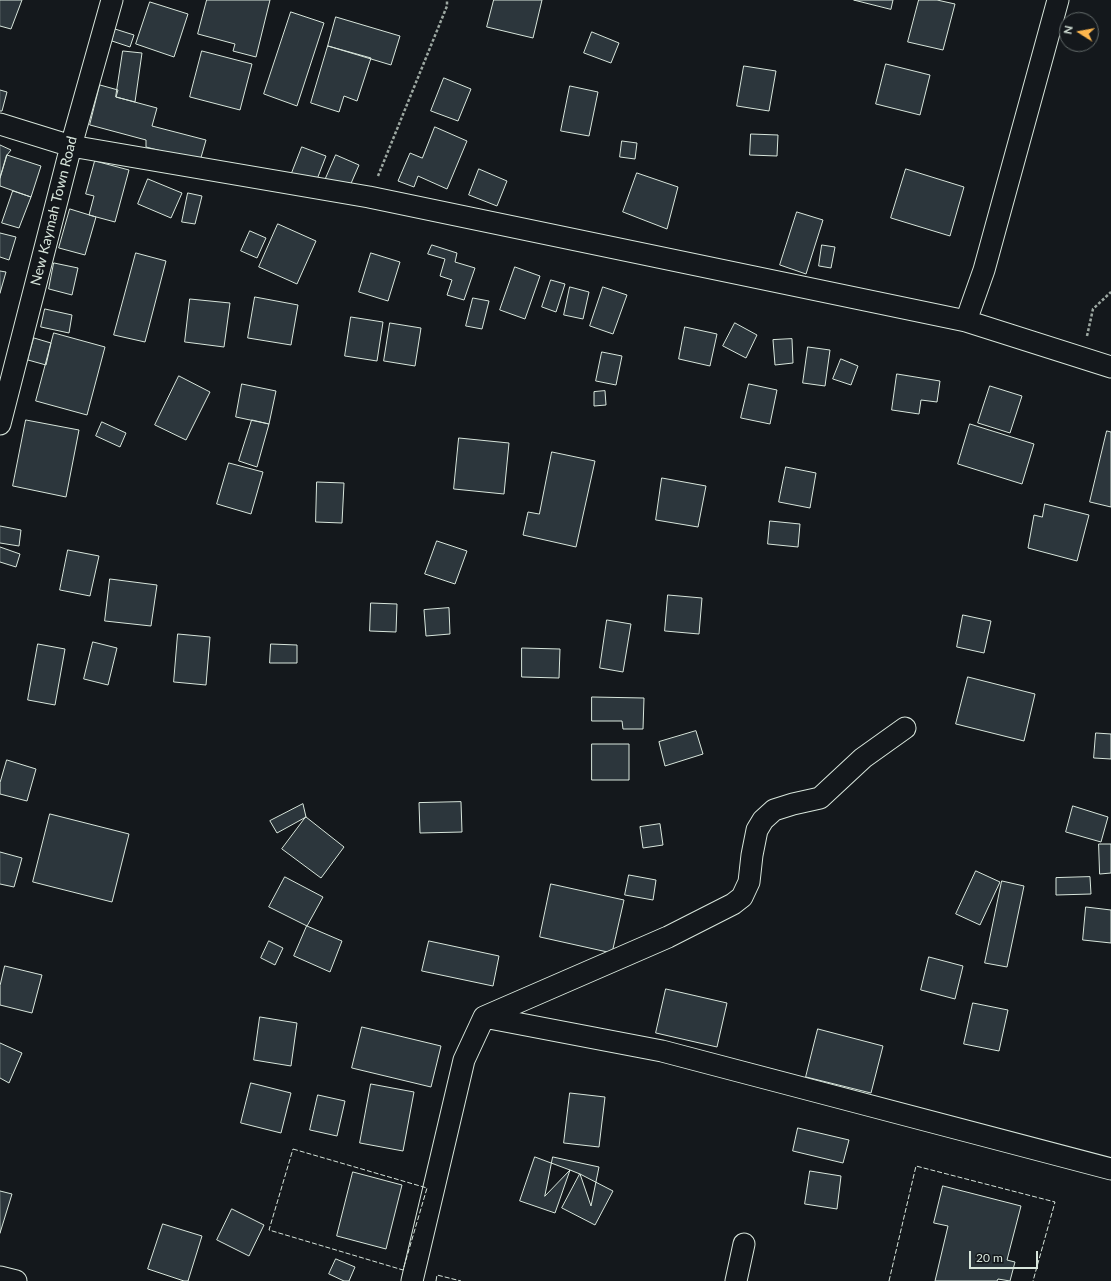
<!DOCTYPE html>
<style>
body{margin:0}
#map{position:relative;width:1111px;height:1281px;overflow:hidden;background:#14181c;font-family:Lato,sans-serif}
canvas{display:block}
.north{position:absolute;left:1059px;top:12px;width:40px;height:40px;box-sizing:border-box;background:#14181c;border:1px solid #626a69;border-radius:50%;rotate:281deg;font-size:11px;font-weight:700;line-height:16px;text-align:center;color:#d8e6dc}
.north::after{content:'';display:block;margin:auto;width:14px;height:18px;background:#ffb74d;clip-path:polygon(50% 0,100% 100%,50% 72%,0 100%)}
.scale{position:absolute;left:969px;top:1251px;width:69px;height:18px;box-sizing:border-box;border:2px solid #d8e6dc;border-top:0;padding-left:5px;font-size:12px;line-height:14px;white-space:nowrap;color:#d8e6dc;-webkit-text-stroke:3px #14181c;paint-order:stroke}
</style>
<div id="map">
<canvas width="1111" height="1281"></canvas>
<div class="north">N</div>
<div class="scale">20 m</div>
</div>
<script>
const ctx = document.querySelector('canvas').getContext('2d');
ctx.lineJoin = 'round';
function fill(path, color) {
  ctx.fillStyle = color;
  ctx.fill(path, 'evenodd');
}
function stroke(path, color, width, dash) {
  ctx.strokeStyle = color;
  ctx.lineWidth = width;
  ctx.lineCap = dash ? 'butt' : 'round';
  ctx.setLineDash(dash || []);
  ctx.stroke(path);
}
function write(font, color, halo, rows, align = 'center') {
  ctx.font = font + ' Lato,sans-serif';
  ctx.lineWidth = 3;
  ctx.setLineDash([]);
  ctx.textBaseline = 'middle';
  ctx.strokeStyle = halo;
  ctx.fillStyle = color;
  for (const [text, x, y, turn = 0] of rows) {
    ctx.save();
    ctx.translate(x, y);
    ctx.rotate((+turn || 0) * Math.PI / 180);
    ctx.textAlign = isNaN(turn) ? turn : align;
    if (halo) ctx.strokeText(text, 0, 0);
    ctx.fillText(text, 0, 0);
    ctx.restore();
  }
}
const building = new Path2D(`
 M0,0H22L11,29L0,26Z
 M207,0H270L256,57L233,51L235,44L198,34Z
 M494,0H542L533,38L487,27Z
 M854,0H893L891,9Z
 M919,0H937L955,4L943,50L908,42Z
 M150,2L188,14L174,57L136,44Z
 M291,12L324,23L297,106L264,94Z
 M336,17L400,36L391,65L328,46Z
 M115,29L134,35L130,47L112,41Z
 M592,32L619,43L611,63L584,53Z
 M328,46L371,58L357,101L344,96L339,112L311,103Z
 M123,51L142,53L135,102L116,97Z
 M202,51L252,64L240,110L190,97Z
 M886,64L930,75L920,115L876,104Z
 M744,66L776,71L769,111L737,106Z
 M444,78L471,89L458,121L431,111Z
 M100,85L118,90L116,97L157,108L152,126L206,140L200,161L146,147V140L90,125Z
 M570,86L598,92L589,136L561,131Z
 M0,90L7,92L2,111H0Z
 M435,127L467,141L447,189L418,176L414,187L398,181L410,153L422,158Z
 M751,134L778,135L777,156L750,155Z
 M622,141L637,143L635,159L620,157Z
 M0,145L11,150L7,155L0,178Z
 M302,147L326,156L314,187L290,178Z
 M7,155L41,166L31,197L0,186V178Z
 M336,155L359,165L346,195L323,185Z
 M95,161L129,170L115,222L89,215L94,196L86,194Z
 M479,169L507,181L497,206L469,195Z
 M906,169L964,187L950,236L891,218Z
 M637,173L678,187L667,229L623,212Z
 M148,179L182,193L171,218L138,204Z
 M13,191L31,197L19,228L2,223Z
 M188,193L202,196L195,224L182,222Z
 M70,209L96,217L85,255L59,248Z
 M797,212L823,220L806,274L780,265Z
 M278,224L316,241L297,284L259,267Z
 M250,231L266,238L257,258L241,251Z
 M0,233L16,237L9,260L0,257Z
 M432,245L457,253L455,262L475,268L464,300L447,295L452,280L440,276L445,259L428,254Z
 M822,245L835,247L831,268L819,266Z
 M136,253L166,261L145,342L114,335Z
 M371,253L400,262L388,301L359,292Z
 M54,263L78,268L72,295L49,289Z
 M515,267L540,276L525,319L500,310Z
 M0,271L6,272L0,293Z
 M551,280L565,284L556,312L542,307Z
 M570,287L589,292L583,319L564,315Z
 M603,287L627,295L613,334L590,326Z
 M255,297L298,305L291,345L248,338Z
 M473,298L489,301L482,329L466,326Z
 M190,299L230,303L224,347L185,342Z
 M45,309L72,315L69,333L41,327Z
 M351,317L383,322L377,361L345,356Z
 M390,323L421,328L415,366L384,361Z
 M735,323L757,335L746,358L723,346Z
 M685,327L717,334L710,366L679,359Z
 M54,333L105,347L87,415L36,401Z
 M34,338L51,343L46,365L28,360Z
 M792,339L793,363L775,365L773,340Z
 M808,347L830,350L825,386L803,383Z
 M602,352L622,356L616,385L596,381Z
 M841,359L858,366L851,385L833,379Z
 M897,374L940,381L937,402L921,400L919,414L892,410Z
 M179,376L210,392L186,440L155,425Z
 M242,384L276,391L269,424L236,417Z
 M749,384L777,390L770,424L741,418Z
 M990,386L1022,396L1010,433L978,423Z
 M605,391L606,405L594,406V392Z
 M26,420L79,430L66,497L13,486Z
 M252,420L269,424L257,467L239,461Z
 M102,422L126,433L120,447L96,436Z
 M970,424L1034,444L1022,484L958,464Z
 M1107,431L1111,432V507L1090,502Z
 M459,438L509,443L504,494L454,489Z
 M552,452L595,461L576,547L523,535L528,512L539,514Z
 M229,463L263,472L251,514L217,504Z
 M786,467L816,473L810,508L779,502Z
 M662,478L706,486L698,527L656,520Z
 M317,482L344,483L342,523L316,522Z
 M1045,504L1089,515L1077,561L1028,548L1034,515L1042,517Z
 M770,521L800,524L798,547L768,544Z
 M0,526L21,530L19,546L0,543Z
 M437,541L467,551L455,584L425,574Z
 M0,547L20,554L16,567L0,562Z
 M68,550L99,556L90,596L60,590Z
 M110,579L157,585L151,626L105,621Z
 M668,595L702,598L699,634L665,631Z
 M371,603L397,604L396,632L370,631Z
 M449,608L450,634L426,636L424,610Z
 M963,615L991,621L984,653L957,647Z
 M607,620L631,624L623,672L600,668Z
 M178,634L210,637L206,685L174,682Z
 M93,642L117,648L108,685L84,679Z
 M38,644L65,649L55,705L28,700Z
 M271,644L297,645V663H270Z
 M522,648L560,649L559,678L522,677Z
 M968,677L1035,694L1024,741L956,724Z
 M592,697L644,698L643,729H623L622,721H592Z
 M696,731L703,754L665,766L659,742Z
 M1096,733L1111,734V759L1094,758Z
 M592,744H629V780H592Z
 M7,760L36,769L27,801L0,794V783Z
 M461,802L462,832L420,833L419,803Z
 M303,804L306,817L277,833L270,821Z
 M1073,806L1108,817L1101,842L1066,832Z
 M50,814L129,834L112,902L33,882Z
 M306,817L344,847L321,878L282,849Z
 M660,824L663,845L643,848L640,827Z
 M1099,844H1111V873L1100,874Z
 M0,852L22,858L14,887L0,884Z
 M976,871L1000,882L980,925L956,914Z
 M629,875L656,880L653,900L625,895Z
 M285,877L323,897L307,926L269,907Z
 M1090,877L1091,894L1056,895V878Z
 M1002,881L1024,886L1007,967L985,963Z
 M551,884L624,900L612,953L540,937Z
 M1086,907L1111,910V943L1083,940Z
 M307,926L342,941L330,972L294,956Z
 M269,941L283,948L275,965L261,958Z
 M429,941L499,956L493,986L422,971Z
 M929,957L963,966L955,999L921,990Z
 M5,966L42,975L32,1013L0,1005V986Z
 M666,989L727,1003L717,1047L656,1033Z
 M973,1003L1008,1010L999,1051L964,1044Z
 M260,1017L297,1023L291,1066L254,1060Z
 M362,1027L441,1046L431,1087L352,1068Z
 M818,1029L883,1046L871,1093L806,1077Z
 M0,1043L22,1053L9,1083L0,1078Z
 M251,1083L291,1093L281,1133L241,1123Z
 M371,1084L414,1092L403,1151L360,1143Z
 M570,1093L605,1097L599,1147L564,1143Z
 M318,1095L345,1101L337,1136L310,1130Z
 M798,1128L849,1140L843,1163L793,1151Z
 M535,1157L570,1170L555,1213L520,1201Z
 M553,1157L599,1167L591,1206L580,1174L570,1170L545,1196Z
 M810,1171L841,1176L837,1209L805,1204Z
 M353,1172L402,1185L386,1249L337,1236Z
 M580,1174L613,1191L595,1225L562,1208Z
 M943,1186L1021,1206L1007,1260L1015,1262L1010,1281L998,1279L997,1281H935L948,1226L934,1223Z
 M0,1191L12,1194L0,1233Z
 M232,1209L264,1225L249,1256L217,1240Z
 M163,1224L202,1236L188,1281H184L148,1269Z
 M336,1259L355,1267L349,1281H344L329,1274Z`);
const path = new Path2D(`
 M378,176L447,6V0
 M1087,336L1093,309L1111,292`);
const minor = new Path2D(`
 M0,124L71,146L369,197L966,321L1111,367
 M966,321L984,270L1058,0
 M0,424L71,146L112,0
 M484,1017L662,1051L1111,1169
 M0,1277L16,1281
 M412,1281L464,1060L484,1017L668,937L733,904L742,897L749,882L752,855L757,830L763,820L774,810L793,804L820,798L863,758L905,728
 M736,1281L744,1244`);
const fence = new Path2D(`
 M293,1149L427,1188L403,1270L269,1230Z
 M436,1281L437,1275L461,1281
 M889,1281L916,1166L1055,1202L1033,1281`);
const streetNames = [
 ["New Kaymah Town Road",54,211,-76]
];
fill(building, '#2c363c');
stroke(building, '#d8e6dc', 1);
stroke(minor, '#d8e6dc', 23);
stroke(path, '#9da8a2', 2.5, [3, 2]);
stroke(minor, '#14181c', 21);
stroke(fence, '#d8e6dc', 1, [5, 2]);
write('14px', '#d8e6dc', '#14181c', streetNames);
</script>
